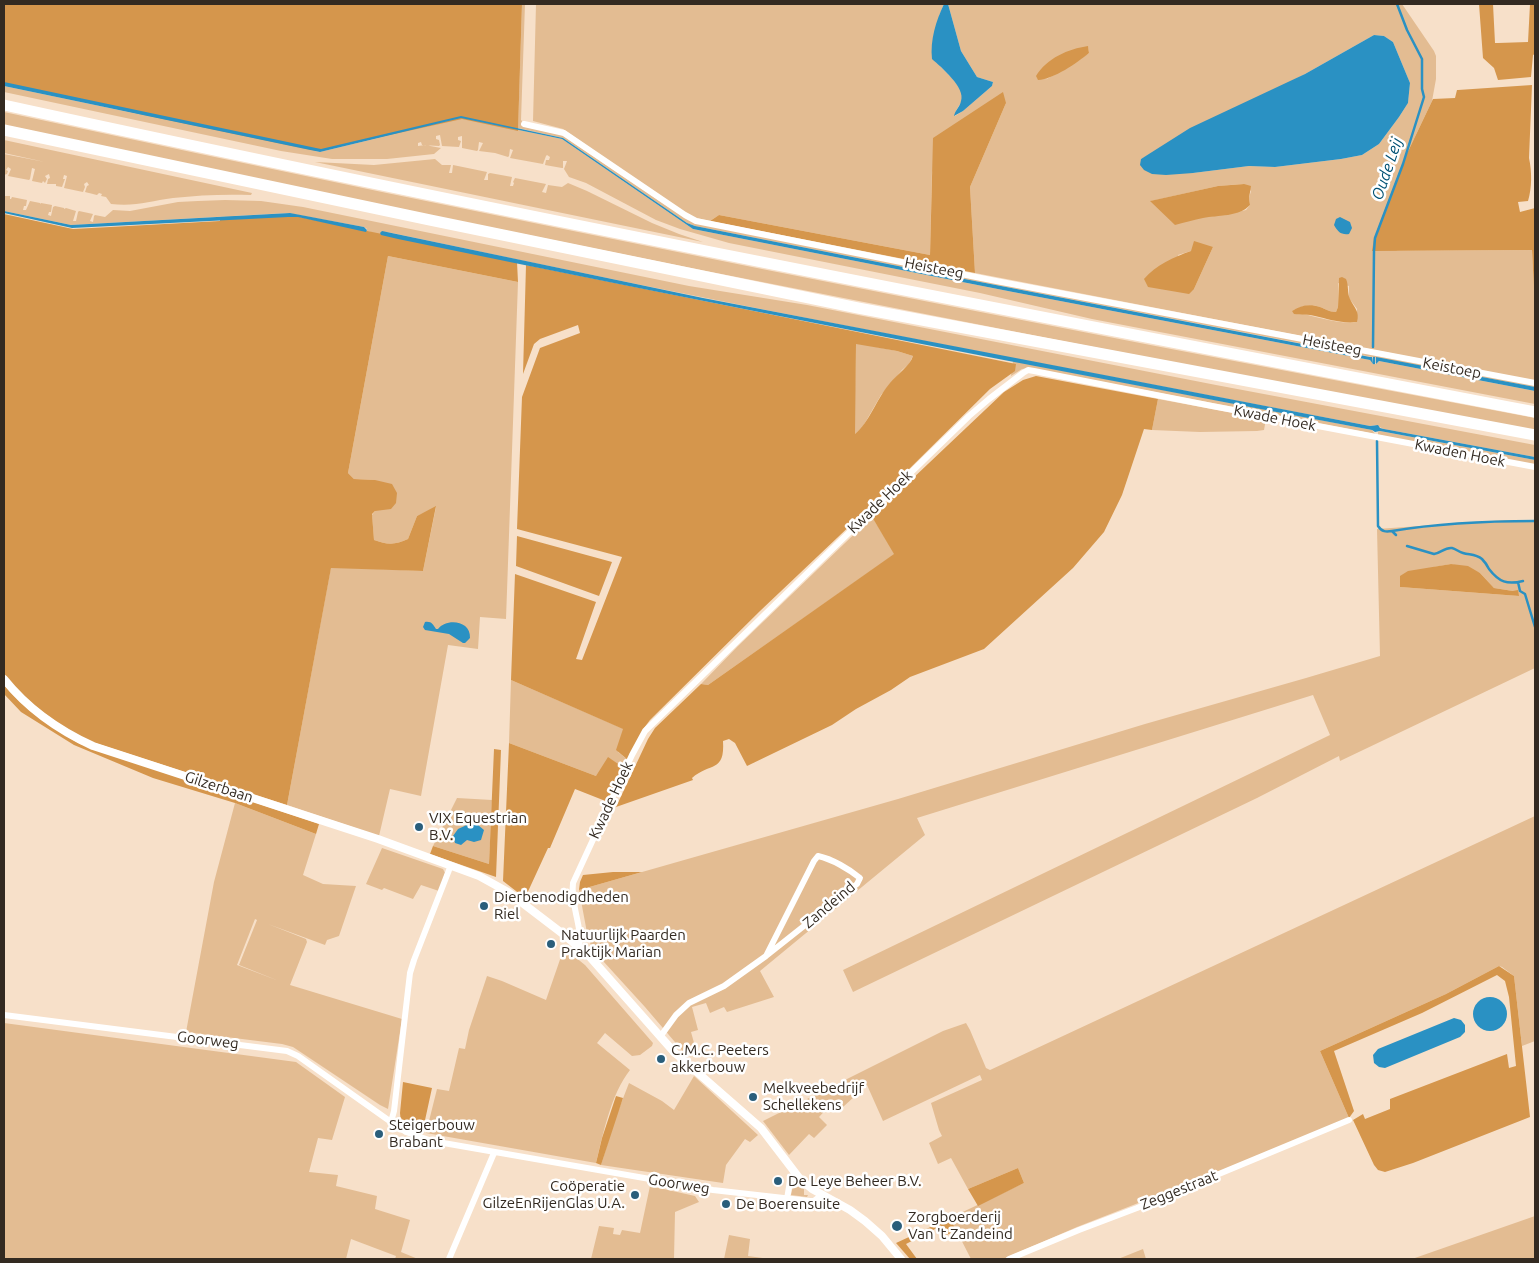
<!DOCTYPE html>
<meta charset="utf-8">
<style>
body{margin:0}
#map{position:relative;width:1539px;height:1263px;overflow:hidden;background:#f7e0c9;font-family:Ubuntu,sans-serif}
canvas{display:block}
.frame{position:absolute;inset:0;border:5px solid #332a21;pointer-events:none}
</style>
<div id="map">
<canvas width="1539" height="1263"></canvas>
<div class="frame"></div>
</div>
<script>
const ctx = document.querySelector('canvas').getContext('2d');
ctx.lineJoin = 'round';
function fill(path, color) {
  ctx.fillStyle = color;
  ctx.fill(path, 'evenodd');
}
function stroke(path, color, width, dash) {
  ctx.strokeStyle = color;
  ctx.lineWidth = width;
  ctx.lineCap = dash ? 'butt' : 'round';
  ctx.setLineDash(dash || []);
  ctx.stroke(path);
}
function write(font, color, halo, rows, align = 'center') {
  ctx.font = font + ' Ubuntu,sans-serif';
  ctx.lineWidth = 5;
  ctx.setLineDash([]);
  ctx.textBaseline = 'middle';
  ctx.strokeStyle = halo;
  ctx.fillStyle = color;
  for (const [text, x, y, turn = 0] of rows) {
    ctx.save();
    ctx.translate(x, y);
    ctx.rotate((+turn || 0) * Math.PI / 180);
    ctx.textAlign = isNaN(turn) ? turn : align;
    if (halo) ctx.strokeText(text, 0, 0);
    ctx.fillText(text, 0, 0);
    ctx.restore();
  }
}
const green = new Path2D(`
 M522,4H525L521,120L522,121V126L560,134L687,219L1535,385V387L1372,357L949,276L695,226L687,223L563,138L518,128Z
 M536,4H944L939,16L940,66C947,74 965,87 962,100C960,106 955,109 955,116L963,111L992,86L993,82L977,77L961,51L948,4H1402L1434,51L1436,56V79L1432,101L1402,164L1374,238L1398,251L1532,250L1535,310V381L975,273L970,187L1006,103L932,172L930,255L719,215L710,221L696,218L685,214L563,129L533,121ZM1374,35L1384,36L1393,42L1410,83L1408,103L1399,117L1379,144L1362,155L1341,159L1275,167L1249,166L1193,173L1141,159L1305,74ZM1088,47L1089,53L1079,60L1045,80ZM1243,184L1251,191L1249,198L1250,205L1246,210L1224,215L1205,217L1151,201L1218,186ZM1213,247L1194,289L1178,255L1191,251ZM1338,283L1349,286V298L1357,309V322C1338,325 1311,315 1292,311C1301,306 1310,304 1320,307C1326,309 1329,312 1336,312L1338,307Z
 M4,86L320,152L461,118L562,139L693,229L1013,292L1370,360L1373,364H1376L1379,361L1535,391V404L1092,319L980,293L729,243L680,229L656,220L586,183L569,177L564,169L567,161H563V168H562L545,165L546,160H549L550,157L547,155L546,156L543,164L510,158L513,150L510,149L509,156L508,157L495,153L479,151L483,143L479,142L478,150L477,151L462,148V136L458,137V140L461,141L459,147L442,146L440,135L436,136V139L439,140L440,145L439,146L422,145L421,142L418,143V146L425,145L441,148L434,154L387,159H332L281,151L4,92Z
 M4,112C512,222 1024,322 1535,418V431L1088,346L706,271L409,211L4,125Z
 M4,140L252,193L251,195C225,194 199,195 173,198C150,201 135,207 111,204L106,197L101,196L102,194L99,193L97,195L85,192L87,186L89,185L87,182L84,184L85,187L83,192L64,188L67,176L64,175L63,179H65L62,187L56,186V184H47L48,179L50,178L49,174L45,176L47,179L45,183L43,181L42,183L32,181L35,169L32,168L30,179L29,180L8,176L11,169L8,167L6,170L8,171L7,174L4,175V154L45,162L4,153Z
 M435,159L442,165H451L449,173H452L453,165L487,172L484,180H488V174L490,173L512,177L510,186H513L514,183L513,182L515,178L546,184L542,192L546,193L548,185L562,187L568,183L587,191L652,223L679,234L703,242L315,162L374,165Z
 M5,196H10V199H11L12,197L27,200L26,206H24L23,210H26L30,201L40,203V204L41,203L52,205L51,212H49L48,215L51,216L53,207L55,206L64,208V209L66,208L76,211L73,221H76L78,212L79,211L93,214L90,221L93,222L94,216L95,215L105,217L113,210L130,211L178,202L198,201L225,200L261,201L303,207L689,286L807,305L1216,385L1535,445V457L1384,429L1375,425L1370,426C1044,364 717,303 392,233L385,232L381,235L367,231V229L364,227L288,213L71,225L4,211Z
 M388,256L518,282L506,619L480,617L478,649L448,645L421,796L390,789L379,836L287,805L331,567L423,571L436,507L417,516L408,539C395,545 388,545 374,540L372,515L375,511V480L354,479L348,473Z
 M856,343L897,351L913,356L909,364L902,370L881,395L862,428L854,435Z
 M1013,361L1372,430L1375,434L1029,368L1022,369L1011,376Z
 M1158,399L1266,419L1264,430L1257,431L1200,432L1152,430Z
 M1380,431L1535,460V465L1378,435V432Z
 M872,517L895,554L708,685L701,684L738,646Z
 M1506,520H1535V668L1340,761L1339,756L1257,798L853,992L843,970L1330,735L1313,695L917,818L925,835L760,971L774,997L727,1012L724,1007L710,1013L706,1003L692,1007L698,1030L691,1032L696,1050L686,1055L645,1007L593,950L588,938L579,890L898,799L1145,724L1306,678L1380,656L1377,529ZM1451,564L1480,573L1494,588L1513,591L1519,596L1400,587L1434,567Z
 M511,680L624,729L618,752L628,760L624,768L596,776L509,743Z
 M457,798L492,800L489,864L433,846Z
 M235,803L316,834L303,875L323,884L356,886L339,936L327,940L325,945L268,924L306,939L307,942L290,985L402,1019L388,1109L380,1105L293,1047L282,1044L186,1032L214,882ZM255,919L257,920L239,965L279,981L237,965Z
 M1535,816V1041L1522,1046L1514,976L1502,967L1499,966L1446,994L1320,1051L1349,1118L1220,1171L1077,1227L1003,1259H971L950,1218L1024,1183L1018,1168L968,1189L951,1158L938,1164L929,1143L942,1136L939,1130L931,1103L982,1080L980,1075L883,1121L867,1085L843,1107L835,1100L819,1117L827,1125L814,1138L809,1134L789,1155L763,1121L943,1031L966,1023L970,1030L986,1068L990,1070Z
 M382,848L443,869L445,873L439,891L421,885L413,899L384,888L382,890L366,884Z
 M564,948L585,965L653,1043L652,1046L640,1055L632,1056L605,1033L597,1043L630,1070C611,1094 603,1134 596,1163L426,1133L437,1089L449,1091L459,1048L465,1049L469,1030L487,976L502,981L546,1000Z
 M4,1023L296,1062L345,1097L332,1140L318,1138L309,1172L338,1175L336,1186L377,1196L375,1209L410,1220L401,1252L418,1259H395L396,1256L351,1239L346,1259H4Z
 M694,1076L758,1135L750,1142L745,1139L726,1165L723,1183L601,1165L615,1119L629,1083L662,1101L674,1110Z
 M794,1181L804,1189V1195H808L807,1197L791,1195Z
 M650,1186L695,1196L699,1202L675,1212L674,1259H591L599,1226L614,1228L613,1234L620,1235L622,1230L640,1233Z
 M1535,1216V1259H1412Z
 M729,1235L750,1239L748,1256L770,1259H724Z
 M1143,1249L1146,1259H1118Z`);
const forest = new Path2D(`
 M4,4H522L518,131L462,119L318,151L310,150L143,115L4,83Z
 M1479,4H1493L1495,43H1498L1528,42L1530,4H1535V54L1533,55L1531,77L1498,80L1494,68L1483,58Z
 M1088,46L1089,53C1077,63 1054,79 1038,80L1036,76C1047,58 1068,49 1088,46Z
 M1532,85L1529,158C1532,172 1532,188 1528,201L1518,202L1520,212L1535,208V310L1532,250L1372,251L1374,238L1402,164L1433,99L1455,98L1457,90H1458Z
 M1003,92L1006,103L970,187L975,273L710,221L719,215L930,255L933,138Z
 M1244,184L1251,186L1249,198L1250,205C1239,217 1218,215 1203,218C1194,220 1185,222 1175,225L1150,201L1218,186Z
 M4,214L73,229L220,221V217L280,215L300,217L517,262L518,282L388,256L348,473L354,479L375,480L392,484L397,493L396,503L391,509L375,511L372,514L374,540C388,545 395,545 408,539L417,516L436,506L423,571L331,568L287,805L89,741C56,724 27,703 4,674Z
 M1194,241L1213,247L1194,289L1189,294L1148,287L1144,279C1156,265 1174,257 1191,251Z
 M526,265L1016,364L1015,371L990,389L895,483L760,611L650,720L644,728L628,760L616,750L623,729L511,680L515,574L596,602L576,659L582,660L622,557L517,529L522,397L540,348L580,333L578,325L540,339L534,344L523,374ZM856,344L897,351L913,356C910,366 897,374 890,383C877,398 869,423 855,434Z
 M1342,277L1346,279C1349,286 1347,293 1350,299C1354,308 1360,311 1357,322C1343,324 1328,319 1315,316C1309,314 1301,315 1294,314L1292,311C1301,305 1310,304 1320,307C1326,309 1329,312 1336,312L1338,307L1339,278Z
 M1036,376L1158,399L1152,430L1144,429L1122,495L1104,532L1073,568L984,649L910,677L891,690L856,709L832,725L747,766L735,743L729,739L723,741C725,773 710,762 692,778L693,780L616,807L648,739L655,728L701,684L708,685L894,554L872,517L1004,392L1023,380Z
 M517,536L612,562L599,596L516,566Z
 M1451,564L1468,566L1480,573L1494,588L1513,591L1518,590L1519,596L1400,587V576L1408,571Z
 M4,685C25,710 52,728 80,744L319,824L316,834L235,803L153,778L74,745L21,712L4,694Z
 M509,743L596,776L608,757L624,768L608,802L575,789L550,848H548L525,898L503,881Z
 M494,749L501,750L496,877L430,854L433,846L489,864Z
 M613,872H642L579,890L580,882L583,875Z
 M1499,966L1514,976L1530,1117L1413,1163L1385,1172L1378,1170L1374,1165L1353,1120L1363,1114L1365,1119L1390,1109V1099L1507,1054L1509,1068L1516,1066L1509,997L1505,981L1497,975L1422,1013L1334,1051L1354,1111L1349,1118L1320,1051L1446,994Z
 M403,1082L432,1088L422,1134L401,1123L400,1113Z
 M616,1096L623,1098L601,1165L596,1163L602,1138Z
 M1018,1168L1024,1183L978,1206L968,1189Z
 M950,1218L958,1234L951,1233L942,1237L937,1228L906,1244L917,1259H910L896,1243Z`);
const water = new Path2D(`
 M944,4H948L961,51L977,77L993,82L992,86L963,111L954,116C955,110 960,107 961,101C966,88 941,67 932,59C930,40 936,21 944,4Z
 M1374,35L1384,36L1393,42L1410,83L1408,103L1399,117L1379,144L1362,155L1341,159L1275,167L1249,166L1193,173L1166,175L1152,174L1144,170L1140,165L1141,159L1190,128L1305,74Z
 M4,82L316,148L321,149L461,116L563,138L687,223L695,226L949,276L1370,357H1372L1373,364L1370,360L1013,292L693,229L562,139L461,118L320,152L4,86Z
 M4,211L71,225L290,213L364,227L367,230L366,232L298,217H288L72,228L4,213Z
 M1340,217L1350,222L1352,228L1349,234C1341,235 1338,232 1334,225L1336,219Z
 M382,231L703,298L1370,426L1378,425L1380,428L1384,429L1535,457V460L1380,431L1375,432L1372,430C1047,369 722,306 398,239L381,235L380,233Z
 M1376,357L1535,387V391L1379,361L1376,364Z
 M425,622C432,621 433,625 436,629H438C446,618 471,620 470,638L465,643H463L449,634L425,630L423,627Z
 M469,824L478,825L484,830L481,840L474,842L467,840L461,845L455,843L453,836L458,829Z
 M1473 1014a17 17 0 1 1 34 0a17 17 0 1 1-34 0Z
 M1454,1018L1461,1020L1465,1025V1032L1460,1037L1385,1068L1379,1067L1374,1063L1373,1055L1378,1049Z`);
const stream = new Path2D(`
 M1373,347L1374,251L1375,238L1403,164L1424,97L1422,89V59L1407,30L1397,4
 M1374,358V363
 M1377,441L1378,526C1382,532 1386,532 1392,531L1396,535
 M1392,531C1440,523 1487,521 1535,521
 M1407,546L1434,554C1441,553 1445,547 1452,548C1456,549 1459,552 1463,553C1470,555 1476,554 1482,559C1485,562 1487,565 1489,569C1499,582 1507,585 1523,581
 M1518,582L1520,591L1525,594L1535,627`);
const minor = new Path2D(`
 M524,124L564,133L685,215L696,221L996,281L1535,383
 M818,856C832,859 849,869 860,878L857,884L766,956L814,861Z
 M579,948C583,926 570,905 573,883L632,755L645,731L969,416L989,399L1023,373L1028,370L1034,371L1212,406L1535,467
 M4,1015L287,1051L298,1056L391,1122L406,1132L432,1141L713,1190L810,1201H814L822,1195
 M660,1037L676,1015L689,1003L724,986L766,956
 M391,1122L394,1111L410,973L414,960L451,865
 M787,1199L790,1181L795,1175
 M449,1259L494,1153
 M1009,1259L1079,1230L1137,1208L1349,1120`);
const tertiary = new Path2D(`
 M4,679C28,709 58,730 93,746L378,839L479,876L508,892L563,934L590,957L674,1052L761,1128L800,1179L812,1189L850,1210L865,1221L882,1236L901,1259`);
const motorway = new Path2D(`
 M4,105C513,216 1024,314 1535,412
 M4,130L430,220L858,308L1535,435`);
const markers = [
 [419,827,5,"#2a5e7b"],
 [484,906,5,"#2a5e7b"],
 [551,944,5,"#2a5e7b"],
 [661,1059,5,"#2a5e7b"],
 [753,1097,5,"#2a5e7b"],
 [379,1134,5,"#2a5e7b"],
 [778,1181,5,"#2a5e7b"],
 [635,1195,5,"#2a5e7b"],
 [726,1204,5,"#2a5e7b"],
 [897,1226,6,"#2a5e7b"]
];
const streetNames = [
 ["Heisteeg",934,268,11],
 ["Heisteeg",1332,345,11],
 ["Keistoep",1452,368,11],
 ["Kwade Hoek",1275,418,11],
 ["Kwaden Hoek",1460,453,11],
 ["Kwade Hoek",880,502,-44],
 ["Gilzerbaan",219,787,18],
 ["Kwade Hoek",611,800,-65],
 ["Zandeind",829,905,-40],
 ["Goorweg",208,1040,7],
 ["Goorweg",679,1184,9],
 ["Zeggestraat",1179,1190,-22]
];
const poiNames = [
 ["VIX Equestrian",429,818],
 ["B.V.",429,835],
 ["Dierbenodigdheden",494,897],
 ["Riel",494,914],
 ["Natuurlijk Paarden",561,935],
 ["Praktijk Marian",561,952],
 ["C.M.C. Peeters",671,1050],
 ["akkerbouw",671,1067],
 ["Melkveebedrijf",763,1088],
 ["Schellekens",763,1105],
 ["Steigerbouw",389,1125],
 ["Brabant",389,1142],
 ["De Leye Beheer B.V.",788,1181],
 ["Coöperatie",625,1186,"right"],
 ["GilzeEnRijenGlas U.A.",625,1203,"right"],
 ["De Boerensuite",736,1204],
 ["Zorgboerderij",908,1217],
 ["Van 't Zandeind",908,1234]
];
const waterNames = [
 ["Oude Leij",1387,169,-71]
];
fill(green, '#e3bc92');
fill(forest, '#d5964c');
fill(water, '#2a91c3');
stroke(stream, '#2a91c3', 2.5);
stroke(minor, '#fff', 6);
stroke(tertiary, '#fff', 8);
stroke(motorway, '#fff', 11);
for (const [x, y, r, color] of markers) {
  const dot = new Path2D();
  dot.arc(x, y, r, 0, 2 * Math.PI);
  ctx.fillStyle = color;
  ctx.fill(dot);
  stroke(dot, '#fff', 2);
}
write('15px', '#332a21', '#fff', streetNames);
write('15px', '#332a21', '#fff', poiNames, 'left');
write('italic 16px', '#005174', '#fff', waterNames);
</script>
